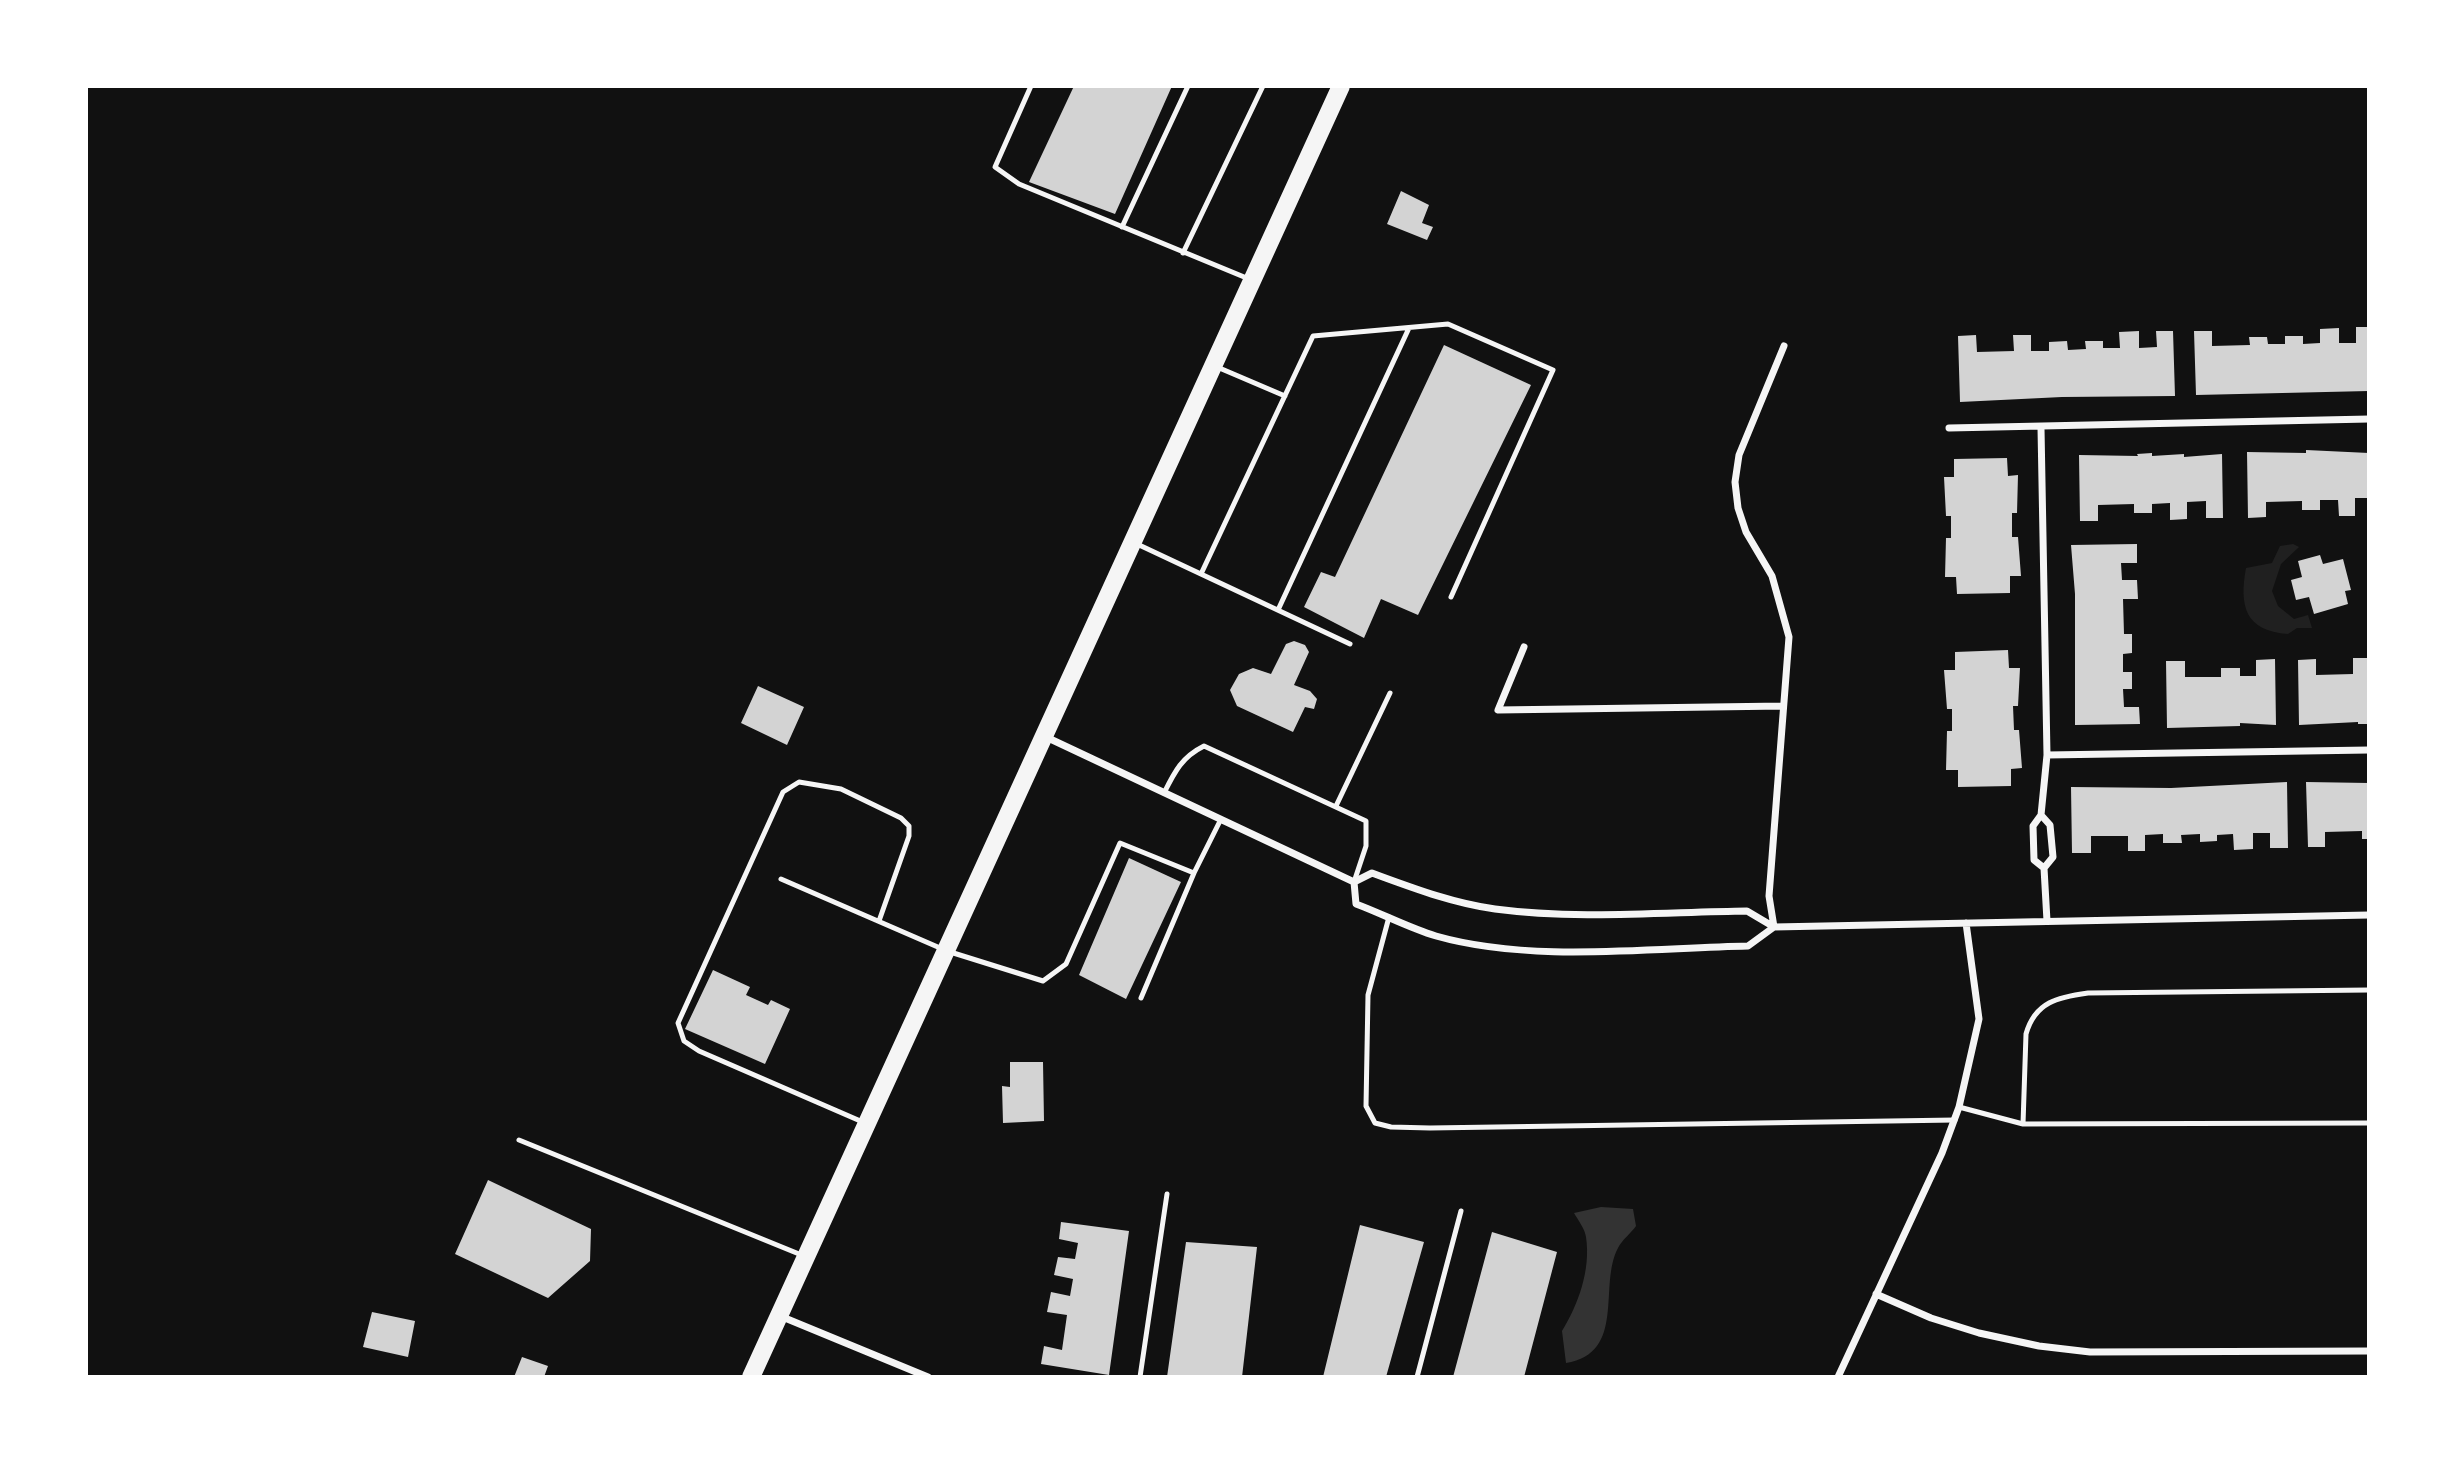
<!DOCTYPE html>
<style>
body{margin:0}
#map{position:relative;width:2455px;height:1463px;overflow:hidden;background:#111;font-family:"Golos Text",sans-serif}
canvas{display:block}
.frame{position:absolute;inset:0;border:88px solid #fff;pointer-events:none}
</style>
<div id="map">
<canvas width="2455" height="1463"></canvas>
<div class="frame"></div>
</div>
<script>
const ctx = document.querySelector('canvas').getContext('2d');
ctx.lineJoin = 'round';
function fill(path, color) {
  ctx.fillStyle = color;
  ctx.fill(path, 'evenodd');
}
function stroke(path, color, width, dash) {
  ctx.strokeStyle = color;
  ctx.lineWidth = width;
  ctx.lineCap = dash ? 'butt' : 'round';
  ctx.setLineDash(dash || []);
  ctx.stroke(path);
}
const green = new Path2D(`
 M2293,544L2299,547L2281,564L2272,591L2278,606L2294,619L2308,615L2312,628H2297L2288,634C2245,631 2239,606 2246,568L2272,563L2280,546Z`);
const water = new Path2D(`
 M1601,1207L1633,1209L1636,1226C1631,1233 1622,1240 1618,1248C1598,1285 1627,1353 1566,1363L1562,1331C1578,1305 1591,1270 1586,1237C1585,1229 1578,1220 1574,1213Z`);
const building = new Path2D(`
 M1074,86H1172L1115,214L1029,182Z
 M1401,191L1429,205L1422,223L1433,227L1427,240L1387,224Z
 M2356,327H2369V391L2196,395L2194,331H2212V346L2250,345L2249,337H2267L2268,344H2285V336H2303V344L2320,343V329L2339,328V343H2356Z
 M2139,331V348L2157,347L2156,331H2173L2175,396L2062,397L1960,402L1958,336L1976,335L1977,352L2014,351L2013,335H2031V351H2049V342L2067,341L2068,350L2086,349L2085,341H2103V348H2120L2119,332Z
 M1444,345L1531,385L1418,615L1381,599L1364,638L1304,607L1321,572L1335,577Z
 M2306,450L2369,453V498H2355V516H2339L2338,500H2320V510H2302V501L2266,502V517L2248,518L2247,452L2306,453Z
 M2152,453V456L2184,454V457L2222,454L2223,518H2206V501L2187,502V519L2170,520V503L2152,504V513H2134V504L2098,505V521H2080L2079,455L2138,456L2137,454Z
 M2007,458L2008,476L2018,475L2017,513H2012V537H2018L2021,576H2010V593L1957,594L1956,577H1945L1946,538H1951V516H1946L1944,477H1954V459Z
 M2137,544V563H2121L2122,580H2137L2138,599H2123L2124,634H2132V653L2123,654V672H2132V689H2123L2124,707H2139L2140,724L2075,725V594L2071,545Z
 M2320,555L2323,564L2343,559L2351,590L2345,591L2348,604L2314,614L2309,597L2296,600L2291,580L2302,577L2298,561Z
 M1294,641L1305,645L1309,652L1294,685L1310,691L1317,699L1314,709L1305,707L1293,732L1237,706L1230,690L1239,674L1253,668L1271,674L1286,644Z
 M2008,650L2009,668H2020L2018,706H2013L2014,730H2019L2022,768L2011,769V786L1958,787V770H1946L1947,731H1952V709H1947L1944,670H1955V652Z
 M2353,658H2369V724H2358V722L2299,725L2298,660L2316,659V675L2353,674Z
 M2275,659L2276,725L2240,723V726L2167,728L2166,661H2185V677H2221V668H2240V676H2256V660Z
 M758,686L804,707L787,745L741,723Z
 M2287,782L2288,848H2270V833H2253V849L2234,850L2233,834L2217,835V841L2200,842V834L2181,835L2182,843H2163V834L2145,835V851H2128V836H2091V853H2072L2071,787L2171,788Z
 M2306,782L2369,783V839H2362V831L2325,832V847H2308Z
 M1129,858L1181,882L1126,999L1079,975Z
 M713,970L750,987L746,995L768,1005L771,1000L790,1009L765,1064L685,1029Z
 M1010,1062H1043L1044,1121L1003,1123L1002,1086L1010,1087Z
 M488,1180L591,1229L590,1261L548,1298L455,1254Z
 M1061,1222L1129,1231L1109,1375L1041,1364L1044,1346L1062,1350L1067,1315L1047,1312L1051,1292L1070,1296L1073,1279L1054,1275L1058,1257L1075,1259L1078,1243L1059,1239Z
 M1360,1225L1424,1242L1386,1377H1323Z
 M1492,1232L1557,1252L1524,1377H1453Z
 M1186,1242L1257,1247L1242,1377H1167Z
 M372,1312L415,1321L408,1357L363,1347Z
 M522,1357L548,1366L544,1377H514Z`);
const service = new Path2D(`
 M1031,86L995,167L1019,184L1249,279
 M1122,227L1188,86
 M1183,253L1263,86
 M1217,367L1285,396
 M1137,544L1350,644
 M1201,574L1313,336L1448,324L1553,370L1451,597
 M1278,610L1409,328
 M1164,793C1175,771 1182,757 1204,746L1366,821V846L1354,882
 M1336,806L1390,693
 M781,879L947,951L1043,981L1066,964L1120,843L1194,873L1221,819
 M1389,917L1368,995L1366,1106L1375,1123L1391,1127L1430,1128L1955,1120
 M1141,998L1194,873
 M1959,1107L2023,1124L2369,1123
 M865,1123L699,1051L684,1041L678,1023L783,792L799,782L841,789L901,818L909,826V836L879,921
 M2023,1124L2026,1034C2035,1002 2058,997 2088,993L2369,990
 M519,1140L804,1256
 M1140,1377L1167,1194
 M1417,1377L1461,1211`);
const minor = new Path2D(`
 M1784,346L1739,455L1735,482L1738,508L1746,532L1772,576L1789,637L1769,896L1774,927L2369,915
 M1949,428L2369,419
 M2041,428L2047,755L2041,815
 M1524,647L1498,710L1783,706
 M1046,737L1354,882
 M2047,755L2369,750
 M2044,868L2053,857L2050,825L2041,815L2033,826L2034,860L2044,868L2047,921
 M1372,873C1413,888 1452,903 1495,909C1578,920 1665,912 1747,911L1774,927L1748,946C1649,948 1531,963 1436,936C1409,928 1383,914 1356,904L1354,882Z
 M1876,1294L1931,1318L1979,1333L2039,1346L2090,1352L2369,1351
 M780,1316L928,1377
 M1838,1377L1942,1153L1959,1107L1979,1019L1966,923`);
const primary = new Path2D(`
 M751,1377L1341,86`);
fill(green, '#202020');
fill(water, '#333');
fill(building, '#d3d3d3');
stroke(service, '#f5f5f5', 5);
stroke(minor, '#f5f5f5', 7);
stroke(primary, '#f5f5f5', 18);
</script>
